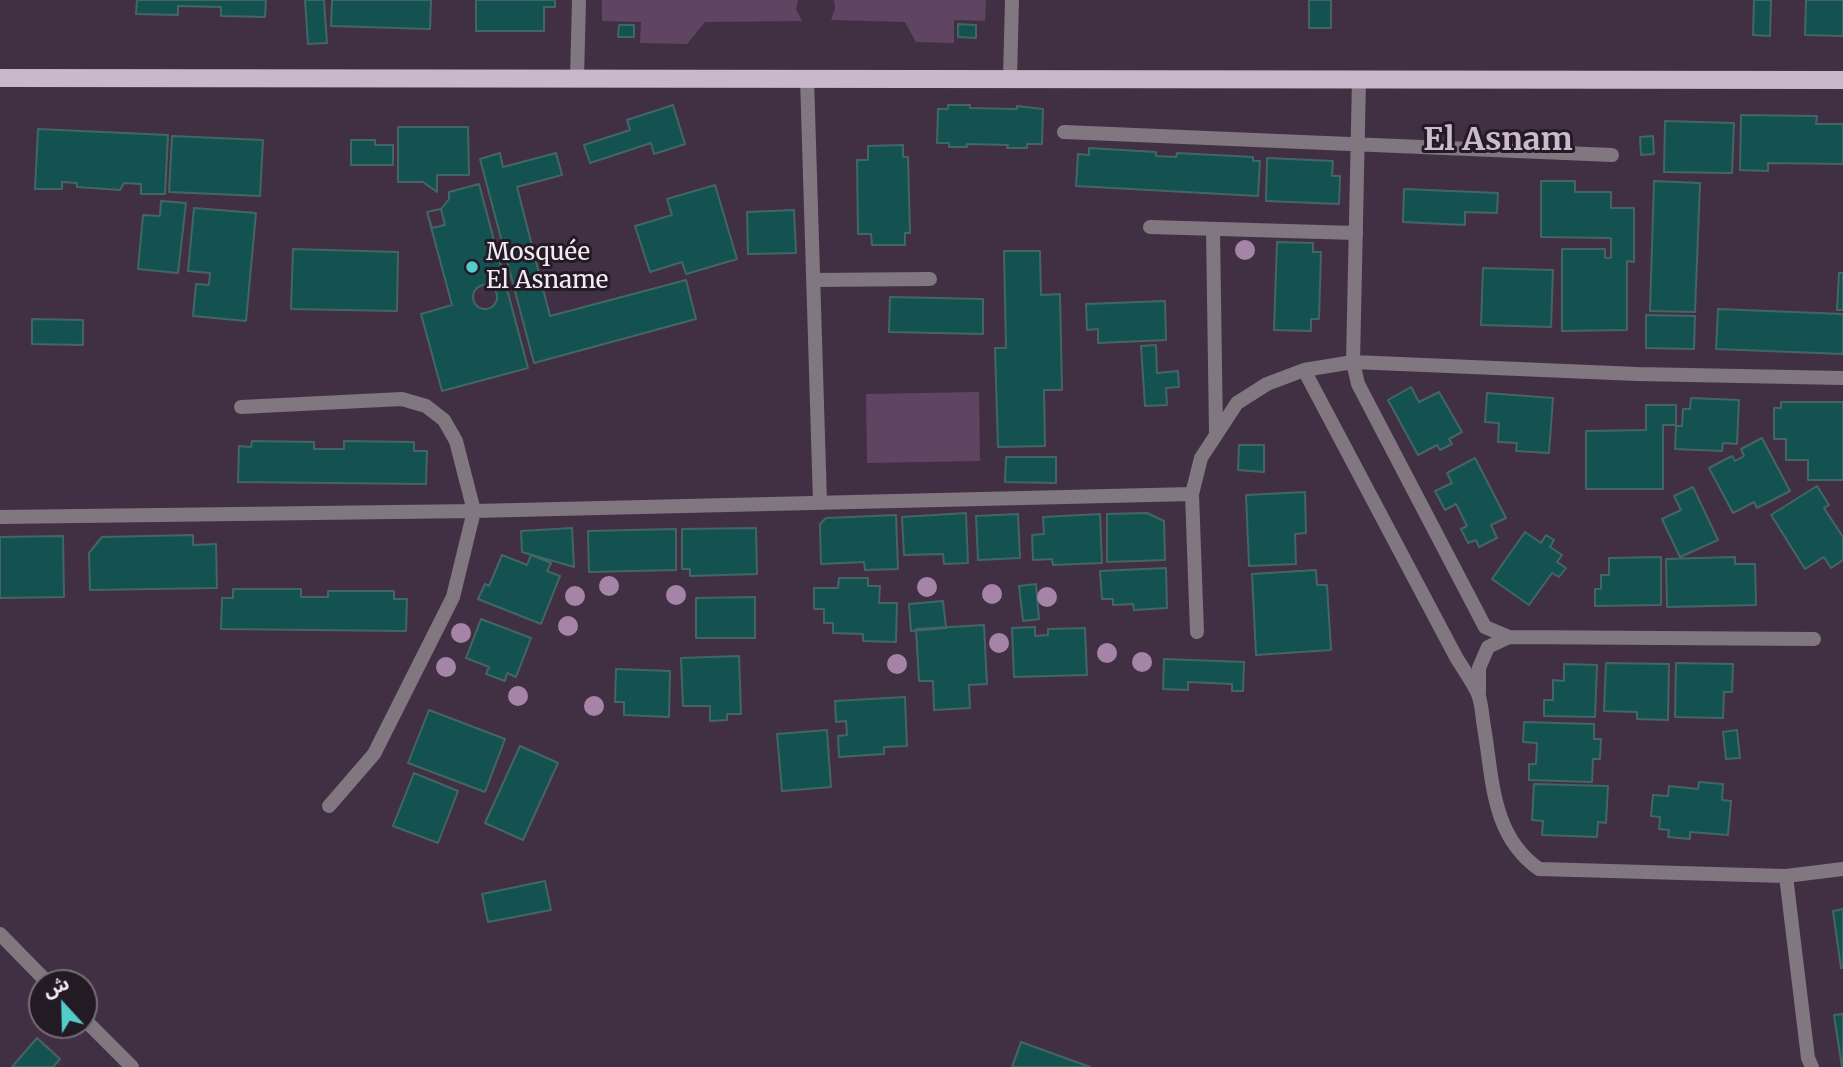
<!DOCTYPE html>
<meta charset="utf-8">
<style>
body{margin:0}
#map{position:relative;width:1843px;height:1067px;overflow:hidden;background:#413043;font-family:Merriweather,"Noto Sans Arabic",serif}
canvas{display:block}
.north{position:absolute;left:28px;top:969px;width:70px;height:70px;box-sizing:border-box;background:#231b24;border:2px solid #776d78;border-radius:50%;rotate:338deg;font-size:19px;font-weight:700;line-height:28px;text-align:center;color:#f5e9f6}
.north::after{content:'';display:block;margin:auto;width:24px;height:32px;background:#53cdcb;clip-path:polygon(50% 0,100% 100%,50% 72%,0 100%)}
</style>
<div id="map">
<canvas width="1843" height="1067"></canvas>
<div class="north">ش</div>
</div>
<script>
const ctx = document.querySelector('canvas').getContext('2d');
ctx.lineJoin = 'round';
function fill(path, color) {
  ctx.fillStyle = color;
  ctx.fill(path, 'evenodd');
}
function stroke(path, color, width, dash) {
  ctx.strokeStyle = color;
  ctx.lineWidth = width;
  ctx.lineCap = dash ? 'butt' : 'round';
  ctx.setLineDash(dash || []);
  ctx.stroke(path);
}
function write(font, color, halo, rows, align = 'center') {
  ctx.font = font + ' Merriweather,serif';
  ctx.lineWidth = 6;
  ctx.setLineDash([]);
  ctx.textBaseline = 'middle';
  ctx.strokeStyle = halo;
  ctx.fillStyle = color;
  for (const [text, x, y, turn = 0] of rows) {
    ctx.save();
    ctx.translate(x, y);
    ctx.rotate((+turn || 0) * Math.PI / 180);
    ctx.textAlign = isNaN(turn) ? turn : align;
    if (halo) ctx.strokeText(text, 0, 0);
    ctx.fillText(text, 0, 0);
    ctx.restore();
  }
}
const green = new Path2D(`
 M602,0H798L796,9L802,21L705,22L687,44L640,43L641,22L602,21Z
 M834,0H986L985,21L954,20V43L916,42L905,22L831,20L835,8Z
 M979,392L980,461L867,463L866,394Z`);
const building = new Path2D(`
 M137,0H266L265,17L221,16V7L178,6V15L136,14Z
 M305,0H324L327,43L308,44Z
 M332,0H431L430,29L331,26Z
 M476,0H555V7H544V31H476Z
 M1309,0H1331V28H1309Z
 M1754,0H1771L1770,36L1753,35Z
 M1806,0H1843V36L1805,35Z
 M958,24L976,25V38L958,37Z
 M619,25H634V37H618Z
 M673,105L685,144L654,154L651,143L590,163L584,145L630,130L627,120Z
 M948,105H970V108L1017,109V106L1043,109L1042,144H1027V148H1007L1008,145L967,144V147H949V143H937L938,109H948Z
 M1741,115L1817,116L1816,124H1843V164L1768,163V171L1740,170Z
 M1665,121L1734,123L1732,173L1664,172Z
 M398,127H468L469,175H437V192L423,182H398Z
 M38,129L168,135L165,194H141V184L124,183L120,190L77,187V183L62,182V189H35Z
 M172,136L263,140L260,196L169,192Z
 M1653,136L1654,154L1641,155L1640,137Z
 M351,140H375V145H393V165H351Z
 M903,145V157H908L910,233H905V245H872L871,234H858L857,160H868V146Z
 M1089,148L1156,152V156L1176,157L1177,153L1253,157V161H1260L1258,196L1076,186L1078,154L1089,155Z
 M500,153L503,167L556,153L562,175L517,187L550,316L686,280L696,319L534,363L480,159Z
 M1267,158L1333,161L1332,176H1340L1339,204L1266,201Z
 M1541,181H1575V192H1611V208H1634V262L1627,261V330L1562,331V249H1605V258H1611V238L1541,237Z
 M1654,181L1700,183L1695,312L1650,311Z
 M479,184L528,368L442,391L421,314L452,305L427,212L441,209L449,199V192Z
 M715,185L737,259L686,274L682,262L650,272L635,226L672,215L667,199Z
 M1404,189L1498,193L1497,213L1465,212V225L1403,222Z
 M161,201L186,203L178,273L138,269L143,215L160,216Z
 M194,208L256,213L246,321L193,316L196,284L209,285L210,273L188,271Z
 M441,209L445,225L432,228L427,212Z
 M794,210L796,253L748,254L747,212Z
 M1277,242L1313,243V252H1321L1319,319H1311V331L1274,330Z
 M293,249L398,252L397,311L291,309Z
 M1004,251H1040L1041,295L1060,294L1062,390H1044L1045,446L998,447L995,348H1006Z
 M1483,268L1553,270L1551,327L1481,325Z
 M1839,273H1843V310H1837Z
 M473 297a12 12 0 1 1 24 0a12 12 0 1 1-24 0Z
 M890,297L983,299V334L889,332Z
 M1165,301L1166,340L1098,343V329L1087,330L1086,304Z
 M1718,309L1843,314V354L1716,349Z
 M1646,315L1695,316L1694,349L1646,348Z
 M32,319L83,320V345L32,344Z
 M1156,345L1157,373L1178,371L1179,387L1166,388L1167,405L1145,406L1141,346Z
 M1411,387L1419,402L1439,392L1462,432L1449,439L1452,444L1440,450L1437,445L1418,455L1388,400Z
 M1487,393L1553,398L1549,453L1516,451L1517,443L1498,442L1499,423L1485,422Z
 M1691,398L1739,400L1737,444L1723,443L1722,451L1675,449L1676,426H1682L1683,409H1690Z
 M1781,402H1843V480H1808V460H1786V439H1774V408H1781Z
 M1646,405H1676V425H1663V489H1586V431L1646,430Z
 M1762,438L1790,491L1757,508L1754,502L1733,513L1709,468L1732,456L1735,461L1744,456L1741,449Z
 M252,441L314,442V449H344V441L414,442V451H427L426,484L238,482L239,446L251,447Z
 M1239,445H1264V472L1238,470Z
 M1006,457H1056V483L1005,482Z
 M1475,458L1506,518L1491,525L1497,538L1479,547L1476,540L1468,543L1461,529L1467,526L1456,504L1445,510L1435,491L1452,483L1447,473Z
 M1817,486L1829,505L1824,508L1843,537V560L1831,568L1824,557L1805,569L1771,515Z
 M1693,487L1718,540L1680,557L1662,519L1681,510L1674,496Z
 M1305,492L1306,533L1295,534L1296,564L1249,566L1246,495Z
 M966,513L968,563L944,564L943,554L904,555L902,517Z
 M1147,513L1164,521L1165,560L1107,562V514Z
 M1018,514L1020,558L978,560L976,516Z
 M1100,514L1102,563L1053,565L1052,559L1033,560L1032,535L1044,534L1043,517Z
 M896,515L898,569L865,570L864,562L821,564L820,524L826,518Z
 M572,528L574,567L522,552L521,531Z
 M756,528L757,574L690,576V569H682V529Z
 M676,529V570L589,572L588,531Z
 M1525,532L1541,543L1546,535L1554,540L1550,547L1562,555L1557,562L1566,568L1559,577L1552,573L1529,605L1492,579Z
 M193,535V545L216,544L217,588L90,590L89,553L102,537Z
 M63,536L64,597L0,598V537Z
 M502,555L527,565L531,555L551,563L547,571L560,576L541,624L478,599L485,584L489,586Z
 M1661,557V605L1595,606V589H1601V575H1609V558Z
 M1735,557V564H1755L1756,605L1667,607L1666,559Z
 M1166,568L1167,608L1134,610L1133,604L1113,605V599H1102L1100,571Z
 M1316,570L1317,585H1327L1331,650L1256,655L1252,574Z
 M839,578H868V586H880L879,603H897L896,642L863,641V634L833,633V623H824V609H814V588H838Z
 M1036,584L1039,619L1023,621L1019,586Z
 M233,589H301V597H328V591H394V599H407L406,631L221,629L222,598H233Z
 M755,597V638H696V598Z
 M943,601L946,628L911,631L909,604Z
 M481,619L531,638L516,677L507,673L505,681L486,674L489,667L466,658Z
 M984,625L987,684L969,685L970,708L934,710L933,681H919L916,629Z
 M1035,627V636L1048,635V629L1085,628L1087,675L1014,677L1012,628Z
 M739,656L741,714H727V720L710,721V706H683L681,658Z
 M1164,659L1244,662L1243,691H1232V684L1188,682V690L1163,689Z
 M1606,663L1669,664L1668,720L1637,719V712L1604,711Z
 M1676,663L1733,664L1732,692H1724L1723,718L1675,717Z
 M1564,664L1597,665L1595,717L1544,716V700H1553V680L1564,681Z
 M616,669L670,671L669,717L624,715V702H615Z
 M905,697L907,746L884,747V754L839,757L838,736L847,735L846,721L836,722L835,701Z
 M429,710L505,739L485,792L408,763Z
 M1524,722L1594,724V739H1601L1600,759H1593L1592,782L1529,780V764H1536L1537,743L1523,742Z
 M827,730L831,787L782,791L777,734Z
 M1737,730L1740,758L1726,759L1723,732Z
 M520,746L558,763L523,840L485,823Z
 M414,773L458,791L438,843L393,826Z
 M1699,782L1723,784L1722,800L1731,801L1728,835L1690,832V839L1668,837L1669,830L1659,829L1660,817L1651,816L1653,795L1668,796L1669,786L1698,789Z
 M1534,784L1608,786L1606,823L1598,822L1597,837L1542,835L1543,821L1532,820Z
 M545,881L551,910L488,922L482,894Z
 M1843,909V968H1841L1833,911Z
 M1843,1014V1067H1842L1834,1015Z
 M37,1038L60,1059L53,1067H12Z
 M1021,1042L1090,1067H1012Z`);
const service = new Path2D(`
 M1010,78L1012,0
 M1150,227L1356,233
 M814,280L930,279`);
const minor = new Path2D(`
 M577,78L579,0
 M807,78L820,502
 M1359,80L1353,362L1358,384L1485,627L1509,637
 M1064,132L1612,155
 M1213,229L1216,433
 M1304,370L1456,657C1463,669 1473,682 1478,694C1482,704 1482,716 1484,727C1493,779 1491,835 1539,869L1786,876L1843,869
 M241,407L402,399L426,406L444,420L456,441L474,511L453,597L374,754L329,806
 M0,517L474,511L1192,494
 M1197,632L1192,494L1201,458L1237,403L1267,384L1304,370L1353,362L1637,374L1843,378
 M1479,693V668L1488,647L1509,637L1814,639
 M1786,876L1808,1058L1812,1067`);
const tertiary = new Path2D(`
 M0,934L48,983
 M84,1019L132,1067`);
const primary = new Path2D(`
 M0,78L1843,80`);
const trees = [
 [1245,250],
 [609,586],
 [927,587],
 [992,594],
 [676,595],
 [575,596],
 [1047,597],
 [568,626],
 [461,633],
 [999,643],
 [1107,653],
 [1142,662],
 [897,664],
 [446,667],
 [518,696],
 [594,706]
];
const markers = [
 [472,267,7,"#53cdcb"]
];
const poiNames = [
 ["Mosquée",486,253],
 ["El Asname",486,281]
];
const districtNames = [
 ["El Asnam",1498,141]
];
fill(green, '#604563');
fill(building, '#145251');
stroke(building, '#436665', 2);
stroke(service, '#807781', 14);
stroke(minor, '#807781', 14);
stroke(tertiary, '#807781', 14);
stroke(primary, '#c9b7cb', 18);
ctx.fillStyle = '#a584a8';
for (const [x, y] of trees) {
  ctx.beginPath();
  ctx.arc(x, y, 10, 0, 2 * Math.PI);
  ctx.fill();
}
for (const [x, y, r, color] of markers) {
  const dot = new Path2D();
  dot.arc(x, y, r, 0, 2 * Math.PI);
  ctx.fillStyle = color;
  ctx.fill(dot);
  stroke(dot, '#231b24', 2.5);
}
write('24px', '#f5e9f6', '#231b24', poiNames, 'left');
write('bold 32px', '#ceb8d0', '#231b24', districtNames);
</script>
